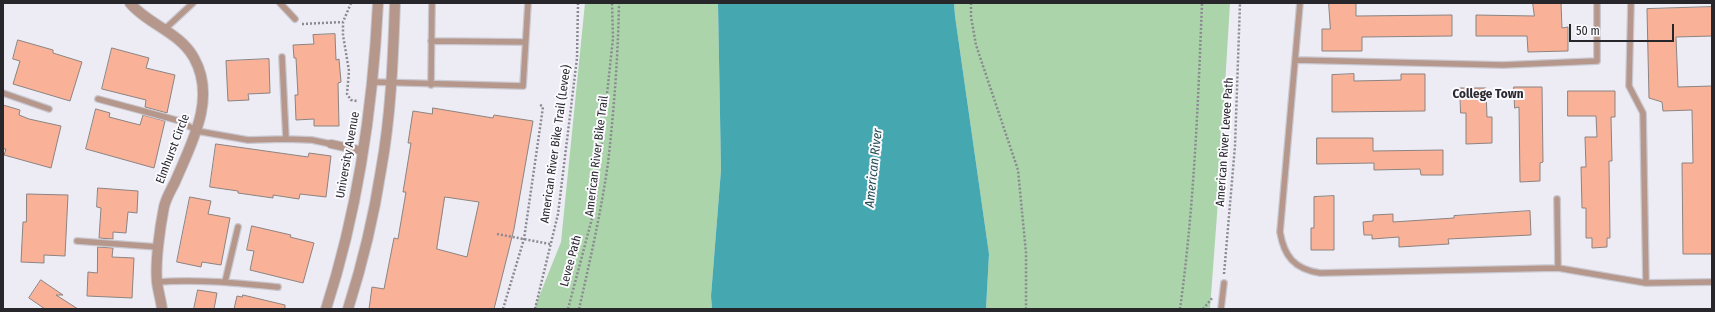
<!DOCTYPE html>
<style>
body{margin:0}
#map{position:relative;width:1715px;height:312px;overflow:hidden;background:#edecf5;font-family:"Fira Sans Condensed",sans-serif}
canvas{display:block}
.frame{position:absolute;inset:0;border:4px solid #27262a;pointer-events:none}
.scale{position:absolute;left:1569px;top:24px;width:105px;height:18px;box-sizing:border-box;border:2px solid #27262a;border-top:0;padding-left:5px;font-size:12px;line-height:14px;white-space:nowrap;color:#27262a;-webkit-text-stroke:3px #fbfaff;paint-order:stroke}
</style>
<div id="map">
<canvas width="1715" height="312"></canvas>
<div class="frame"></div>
<div class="scale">50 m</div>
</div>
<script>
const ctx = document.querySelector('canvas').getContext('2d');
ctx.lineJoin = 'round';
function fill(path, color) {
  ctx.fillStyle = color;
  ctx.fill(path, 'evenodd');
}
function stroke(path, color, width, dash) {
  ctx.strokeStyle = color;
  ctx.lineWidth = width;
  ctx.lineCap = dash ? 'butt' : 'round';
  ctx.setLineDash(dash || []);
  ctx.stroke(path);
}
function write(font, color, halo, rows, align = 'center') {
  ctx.font = font + ' "Fira Sans Condensed",sans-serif';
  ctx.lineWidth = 4;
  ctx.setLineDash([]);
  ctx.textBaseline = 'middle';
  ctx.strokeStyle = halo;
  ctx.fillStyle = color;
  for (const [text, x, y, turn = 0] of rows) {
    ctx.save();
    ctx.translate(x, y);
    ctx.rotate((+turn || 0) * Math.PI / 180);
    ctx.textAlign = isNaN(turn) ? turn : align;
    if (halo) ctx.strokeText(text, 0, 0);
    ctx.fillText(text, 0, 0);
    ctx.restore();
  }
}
const green = new Path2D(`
 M585,3H718L721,170L711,296L712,309H534L561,242Z
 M954,3H1230L1218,201L1210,309H986L989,254L955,16Z`);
const water = new Path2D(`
 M718,3H954L955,16L989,254L986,309H712L711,296L721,170Z`);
const building = new Path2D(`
 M1329,3H1356V16L1452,15V36L1362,37V51H1322V29H1330Z
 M1533,3H1561L1562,28L1568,27V51L1528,52L1527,36H1476V15L1534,16Z
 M1712,7V36L1676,37L1678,87L1712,86V254H1683L1682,163H1693L1692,110L1663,111L1662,102L1649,98L1647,9Z
 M335,34L336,60L339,59L341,82L338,83L339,126H314V119L296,120L295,95H298L296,58H294L293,45L314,44L313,35Z
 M18,40L53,50V53L82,62L70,101L13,84L20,61L13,59Z
 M112,48L149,58L146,68L175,75L167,113L145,107L146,100L102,89Z
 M269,59L270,93L248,94L249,100L228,101L226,61Z
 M1354,74V81L1401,80V74H1425V111L1332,112V75Z
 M1514,87H1542L1543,162L1540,163V181L1520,182L1519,107L1515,108Z
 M1460,88H1486L1487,117H1492V143L1466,144V113H1461Z
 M1568,91H1615V117H1611L1612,161H1609L1610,238H1607V247L1592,248V238H1586V208H1582L1581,167H1586L1585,137H1597L1596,116H1568Z
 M3,105L20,110L19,115L29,119L61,126L51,168L4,155L6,149H3Z
 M433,108L493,118L494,115L533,121L514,229L494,309H369L372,287L384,289L394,238L398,239L406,192H403L411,143H408L413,111L432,114ZM445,197L479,202L467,257L437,249Z
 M96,109L110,113L109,117L140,125L143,115L165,121L154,168L86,149Z
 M1317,138H1373V151L1443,150V175H1421L1420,169L1374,170V163L1317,164Z
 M216,144L308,157L309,153L331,156L326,197L300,194L299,199L273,195V198L238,193V191L210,187Z
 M98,188L138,191L137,213L128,212L126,233L113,232V239L99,238L101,208L97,207Z
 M27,194L68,195L65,256L44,255V263L21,262L23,222H26Z
 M1334,196V250H1311V228H1314V197Z
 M190,197L211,201L208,214L230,218L221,265L202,262L201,267L177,262Z
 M1530,211L1531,235L1448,239L1449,244L1399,247V237L1372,239V235H1364L1363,222L1373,221V215L1393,214V222L1454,218V216Z
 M252,226L291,235L290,237L314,243L303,283L250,270L254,251L247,250Z
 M98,247L113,248L112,257L134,258L132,298L87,296L88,272L97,273Z
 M41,280L63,295H56L78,309H45L29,298Z
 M198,290L217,293L214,309H194Z
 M243,295L285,305V309H234L237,296L242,297Z`);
const path = new Path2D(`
 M351,3L343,22V35L349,71L347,94L351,100L357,101
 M971,3V17L976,45L1018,170L1026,253V309
 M302,24L343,22
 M497,234L550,244
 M1224,274L1235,146L1240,3
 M503,309L524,239L543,107L539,104
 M535,309L558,214L577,58L578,3
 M568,309L595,207L613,38L612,3
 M579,309C590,261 601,212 608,163C614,110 618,57 619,3
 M1180,309C1194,208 1198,105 1202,3
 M1203,309L1213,297`);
const service = new Path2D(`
 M280,3L295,19
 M1300,3L1280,232C1284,256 1294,269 1320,273L1558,268L1646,283L1712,282
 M1631,3L1629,86L1643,113L1646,283
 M165,29L193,3
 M431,41L525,42
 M1296,60L1503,65L1597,61V3
 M372,82L523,86L528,3
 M431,85L432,3
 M3,93L49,109
 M98,99L180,121L197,131L248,140L286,139L282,57
 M286,139L312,140L331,144
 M1557,199L1558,268
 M77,241L158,247
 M157,282C198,279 237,283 278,287
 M225,282L238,227
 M1221,309L1224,283`);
const pedestrian = new Path2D(`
 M331,144L363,151`);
const minor = new Path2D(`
 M130,3C147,24 180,32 194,58C217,99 191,144 175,182C171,190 166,198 164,207C160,227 155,262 157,282C158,291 161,300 162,309`);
const tertiary = new Path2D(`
 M326,309C358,210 373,107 378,3
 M348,309C362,265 374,215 381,170C391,115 393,59 395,3`);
const streetNames = [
 ["American River Levee Path",1225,142,-86],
 ["American River Bike Trail (Levee)",556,144,-82],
 ["Elmhurst Circle",173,149,-69],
 ["University Avenue",348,155,-80],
 ["American River Bike Trail",597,156,-83],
 ["Levee Path",571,261,-75]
];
const neighbourhoodNames = [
 ["College Town",1488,94]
];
const waterNames = [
 ["American River",874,168,-84]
];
fill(green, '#abd4aa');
fill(water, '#45a7b0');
fill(building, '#f9b198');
stroke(building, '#8c8380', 1);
stroke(service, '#c9c8d0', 8);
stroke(pedestrian, '#c9c8d0', 10);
stroke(minor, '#c9c8d0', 12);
stroke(tertiary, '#c9c8d0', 12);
stroke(path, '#8a8990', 2.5, [2, 2]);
stroke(service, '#b6978b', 5.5);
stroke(pedestrian, '#b6978b', 8);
stroke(minor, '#b6978b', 10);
stroke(tertiary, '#b6978b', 10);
write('12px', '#27262a', '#fbfaff', streetNames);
write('bold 13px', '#2b2a30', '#fbfaff', neighbourhoodNames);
write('italic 13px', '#224e52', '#fbfaff', waterNames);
</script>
